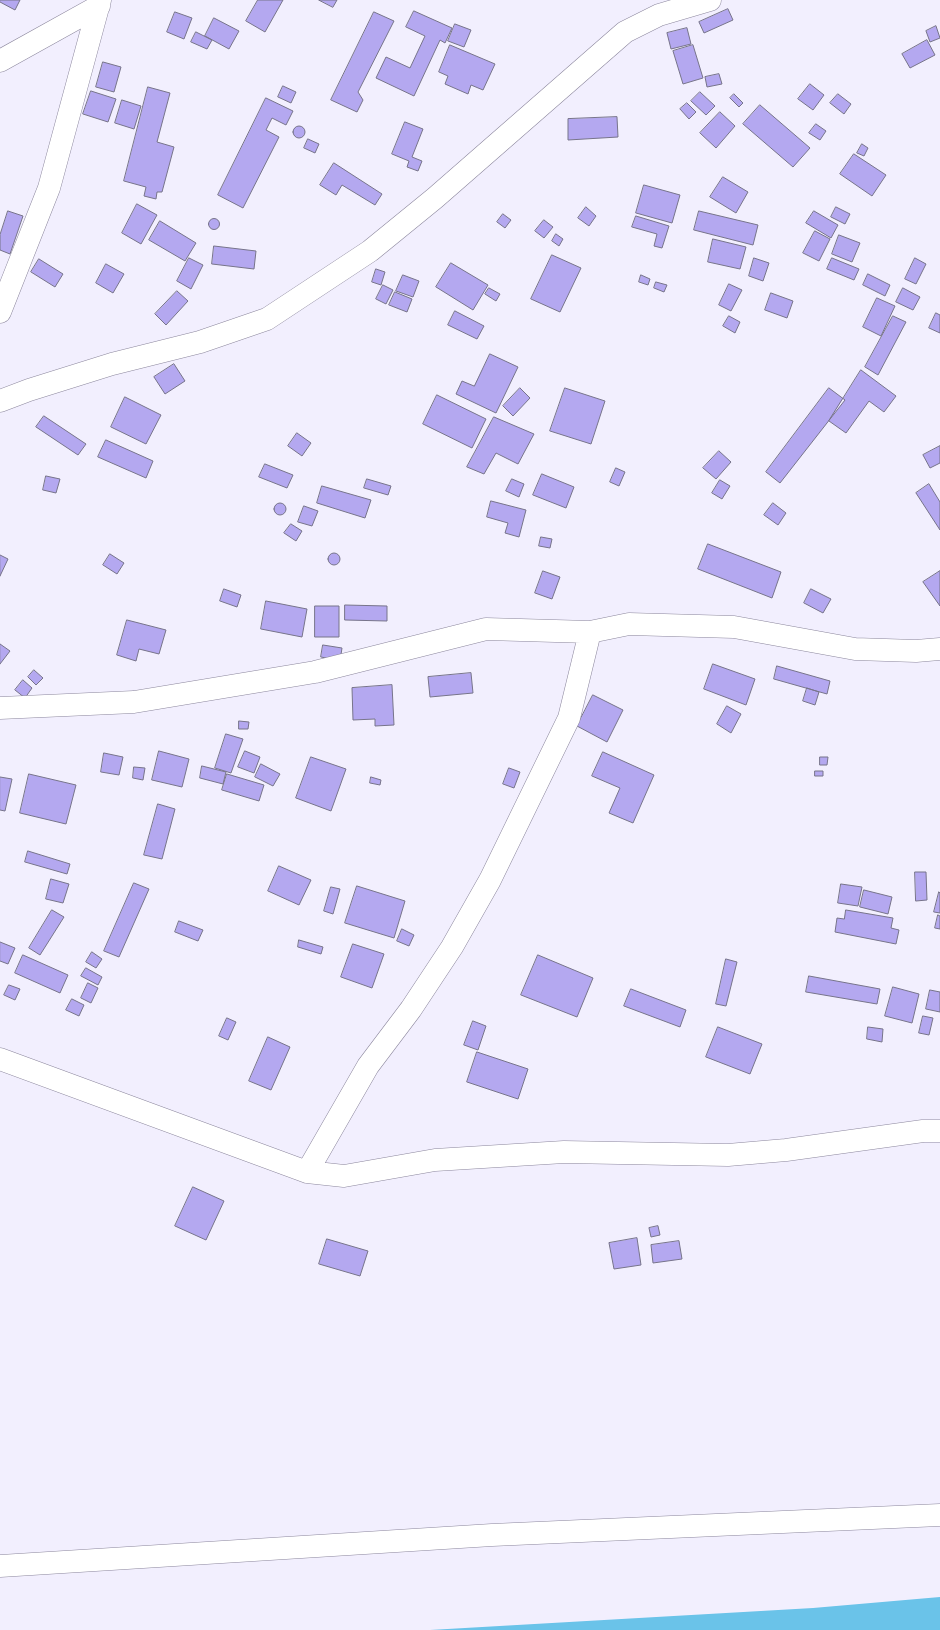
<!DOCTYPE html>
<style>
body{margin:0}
canvas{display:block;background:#f2effe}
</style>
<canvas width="940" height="1630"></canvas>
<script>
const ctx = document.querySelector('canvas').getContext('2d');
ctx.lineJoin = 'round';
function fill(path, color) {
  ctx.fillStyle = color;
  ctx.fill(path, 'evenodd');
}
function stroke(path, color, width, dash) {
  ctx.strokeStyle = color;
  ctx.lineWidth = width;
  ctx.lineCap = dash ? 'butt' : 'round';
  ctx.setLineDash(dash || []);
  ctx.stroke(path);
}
const water = new Path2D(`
 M940,1597V1630H430L813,1608Z`);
const building = new Path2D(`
 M0,0H20L15,10L0,2Z
 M258,0H283L265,32L246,21Z
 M319,0H337L333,7Z
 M728,9L733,20L704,33L699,22Z
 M414,11L452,28L445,43L440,40L414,96L376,78L386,57L410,68L425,36L406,27Z
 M175,12L192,18L184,39L167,32Z
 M374,12L394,21L358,92L363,100L357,112L331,100Z
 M214,18L239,31L229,49L205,36Z
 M455,24L471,30L464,47L448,41Z
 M936,26L940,38L930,42L926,31Z
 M687,28L691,44L671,49L667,33Z
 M196,32L212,40L207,49L191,42Z
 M927,40L935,55L910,68L902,54Z
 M450,45L495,64L483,90L471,85L468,94L445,84L448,76L439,72Z
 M693,45L703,78L683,84L673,51Z
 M103,62L121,67L114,92L96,87Z
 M719,74L722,84L707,87L705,77Z
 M810,84L824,95L813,110L798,99Z
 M283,86L296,92L291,103L278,97Z
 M148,87L170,93L157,142L174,147L162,192H157L156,199L144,196L146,187L124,181Z
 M91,91L116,99L108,122L83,114Z
 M700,92L715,106L706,115L691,101Z
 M734,94L743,103L739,107L730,98Z
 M838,94L851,104L844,114L830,103Z
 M266,98L293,111L286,125L272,118L266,130L279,137L243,208L218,195Z
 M122,100L141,106L134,129L115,123Z
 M687,103L696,112L689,119L680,109Z
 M760,105L810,148L793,167L743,124Z
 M720,112L735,126L716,148L700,133Z
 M617,117L618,137L568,140V119Z
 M405,122L423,129L412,157L422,161L418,171L407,167L409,161L392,154Z
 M816,124L826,131L820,140L809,133Z
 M293 132a6 6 0 1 1 12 0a6 6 0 1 1-12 0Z
 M308,139L319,144L315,153L304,148Z
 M862,144L868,148L864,156L857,153Z
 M854,154L886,175L872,196L840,174Z
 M334,163L382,194L375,205L342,185L336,195L320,185Z
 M723,177L748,192L736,213L710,197Z
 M644,185L680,195L672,223L636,213Z
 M137,204L157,215L141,244L122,233Z
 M586,207L596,216L589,226L578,218Z
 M836,207L850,214L845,224L831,217Z
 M8,211L23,216L10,254L0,250V235Z
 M699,211L758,225L753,245L694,230Z
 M814,211L838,225L831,238L806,223Z
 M503,214L511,220L505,228L497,222Z
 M636,216L669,226L662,248L654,246L657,234L632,227Z
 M208.5 224a5.5 5.5 0 1 1 11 0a5.5 5.5 0 1 1-11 0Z
 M544,220L553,227L544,238L535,231Z
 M160,221L196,243L185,261L149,240Z
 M815,231L830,239L819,261L803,253Z
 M556,234L563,239L559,246L552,241Z
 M839,235L860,243L852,262L832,254Z
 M713,239L746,247L740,269L708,262Z
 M214,246L256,251L254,269L212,264Z
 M552,255L581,268L560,312L531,299Z
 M189,258L203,265L191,289L177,281Z
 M754,258L769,263L763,281L749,276Z
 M832,258L859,269L854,280L827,269Z
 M915,258L926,264L916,284L905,279Z
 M39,259L63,274L55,287L31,272Z
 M451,263L488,285L473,310L436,287Z
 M106,264L124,274L113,293L96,283Z
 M376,269L385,272L381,285L372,282Z
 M868,274L890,285L885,296L863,285Z
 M403,275L419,281L413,297L396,291Z
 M641,275L650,279L648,285L639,282Z
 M656,282L667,285L664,292L654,288Z
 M729,284L742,290L731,311L719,305Z
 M383,285L393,290L386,304L376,299Z
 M489,288L500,294L496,301L485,294Z
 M903,288L920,297L913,310L896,302Z
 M177,291L188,301L166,325L155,314Z
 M395,292L412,299L407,312L389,305Z
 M771,293L793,301L787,318L765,310Z
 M877,298L895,306L881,336L863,327Z
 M455,311L484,326L477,339L448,325Z
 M936,313L940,315V333L929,328Z
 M729,316L740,322L735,333L723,326Z
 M893,316L906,322L878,375L865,367Z
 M490,354L518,367L496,413L456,394L462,381L474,386Z
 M174,364L185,381L165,394L154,377Z
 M861,370L896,396L884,412L869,401L846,433L829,421Z
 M520,388L530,398L513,416L503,406Z
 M565,388L605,401L591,444L550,431Z
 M829,388L845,400L780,483L766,472Z
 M437,395L486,419L472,448L423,424Z
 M125,397L161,415L146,444L111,427Z
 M44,416L86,444L78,455L36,427Z
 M494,417L534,434L518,464L496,453L484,474L467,467Z
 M297,433L311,443L302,456L288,446Z
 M106,440L153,461L146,478L98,457Z
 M940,446V463L930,468L923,455Z
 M719,451L731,462L716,479L703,468Z
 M265,464L293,475L287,488L259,477Z
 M616,468L625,472L619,486L610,482Z
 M542,474L574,487L566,508L533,495Z
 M46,476L60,479L56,493L43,490Z
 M367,479L391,486L388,495L364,488Z
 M512,479L524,484L519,497L506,491Z
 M720,480L730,486L722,499L712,493Z
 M929,484L940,502V530L916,493Z
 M322,486L371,500L365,518L317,503Z
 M491,501L526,510L519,537L505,533L508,523L487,517Z
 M773,503L786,513L778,525L764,515Z
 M274 509a6 6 0 1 1 12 0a6 6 0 1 1-12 0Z
 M304,506L318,511L312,526L298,522Z
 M291,524L302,531L296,541L284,533Z
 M541,537L552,539L550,548L539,546Z
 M708,544L781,572L772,598L698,569Z
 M328 559a6 6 0 1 1 12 0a6 6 0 1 1-12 0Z
 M110,554L124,563L117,574L103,565Z
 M0,555L8,559L0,576Z
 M543,571L560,577L552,599L535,593Z
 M940,571V606L923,582Z
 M224,589L241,595L237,607L220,601Z
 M811,589L831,599L823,613L804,603Z
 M266,601L307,609L302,637L261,629Z
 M345,605L387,606V621L345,620Z
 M315,606H339V637H315Z
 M127,620L166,630L159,654L139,649L136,661L117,655Z
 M0,644L10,651L0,664Z
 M323,645L342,648L340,661L321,657Z
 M713,664L755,679L746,705L704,689Z
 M777,666L830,681L827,694L774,679Z
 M34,670L43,678L36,685L28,677Z
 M471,673L473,693L430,697L428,677Z
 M23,680L32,688L25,698L15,690Z
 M392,685L394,725L375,726V719L353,720L352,688Z
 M807,688L819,692L815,705L803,701Z
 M593,695L623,710L607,742L577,726Z
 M727,706L741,714L731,733L717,724Z
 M239,721L249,722L248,729H239Z
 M226,734L243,739L231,773L215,768Z
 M159,751L189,759L182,787L152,780Z
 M245,751L260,757L254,773L238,767Z
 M603,752L654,775L633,823L609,813L620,788L592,776Z
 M104,753L123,757L119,775L101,772Z
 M311,757L346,769L331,811L296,798Z
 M820,757H828L827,765H820Z
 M261,764L280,774L273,786L255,777Z
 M202,766L226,772L223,784L200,778Z
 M134,767L145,768L143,780L133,778Z
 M509,768L520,772L514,788L503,784Z
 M815,771H823V776H815Z
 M29,774L76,785L66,824L20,813Z
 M227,774L264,785L259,801L222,790Z
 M0,777L12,779L5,811L0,810Z
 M371,777L381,780L380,785L370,783Z
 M158,804L175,809L162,859L144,855Z
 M28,851L70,864L67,874L25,862Z
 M279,866L311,880L299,905L268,891Z
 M915,872H926L927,900L916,901Z
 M51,879L69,884L63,903L46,899Z
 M134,883L149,889L119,957L104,951Z
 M841,884L862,887L858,906L838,903Z
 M357,886L405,901L394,938L345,923Z
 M331,887L340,889L333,914L324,911Z
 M864,890L892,897L888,914L860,907Z
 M939,892L940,893V913L934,912Z
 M52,910L64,917L40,955L29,948Z
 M846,910L893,918L891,928L899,930L896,944L835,932L837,918L844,919Z
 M938,915L940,916V929L935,928Z
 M179,921L203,930L198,941L175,932Z
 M402,929L414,935L409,946L397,941Z
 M299,940L323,947L321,954L298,947Z
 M0,942L15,948L8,964L0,961Z
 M353,944L384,954L372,988L341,977Z
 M92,952L102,959L96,968L86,962Z
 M23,955L68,975L60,993L15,973Z
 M538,955L593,978L577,1017L521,995Z
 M726,959L737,962L726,1006L716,1004Z
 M86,968L102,977L98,985L81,976Z
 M809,976L880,989L877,1004L806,992Z
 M88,983L98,988L91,1003L81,998Z
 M9,985L20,989L15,1000L4,995Z
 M893,987L919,994L912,1023L885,1016Z
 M631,989L686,1010L680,1027L624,1006Z
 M930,990L940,992V1012L926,1009Z
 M72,999L84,1005L79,1016L66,1010Z
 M923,1016L933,1018L929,1035L919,1033Z
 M227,1018L236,1022L228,1040L219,1036Z
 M473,1021L486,1026L478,1050L464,1045Z
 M718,1027L762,1044L750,1074L706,1057Z
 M868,1027L883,1029L882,1042L867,1039Z
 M268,1037L290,1047L271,1090L249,1081Z
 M477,1052L528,1069L518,1099L467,1082Z
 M193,1187L224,1201L206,1240L175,1226Z
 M658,1226L660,1235L651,1237L649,1228Z
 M637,1238L641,1265L614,1269L609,1243Z
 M327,1239L368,1251L360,1276L319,1264Z
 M679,1241L682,1259L653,1263L651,1245Z`);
const minor = new Path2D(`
 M0,61L99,6
 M0,312L49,188L100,0
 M0,401L29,390L112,364L200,342L267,319L370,251L435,198L625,32L659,15L710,0
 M0,708L134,702L315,672L486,629L590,632L629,624L734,627L855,649L916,651L940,649
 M0,1059L307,1172L344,1176L435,1160L564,1152L728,1155L786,1150L923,1131H940
 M307,1172L368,1066L411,1009L452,947L490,880L569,718L590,632
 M0,1566L492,1535L940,1515`);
fill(water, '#6ac3e9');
fill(building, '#b4a8f0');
stroke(building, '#77748a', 1);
stroke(minor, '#8c879d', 23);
stroke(minor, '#fff', 22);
</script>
